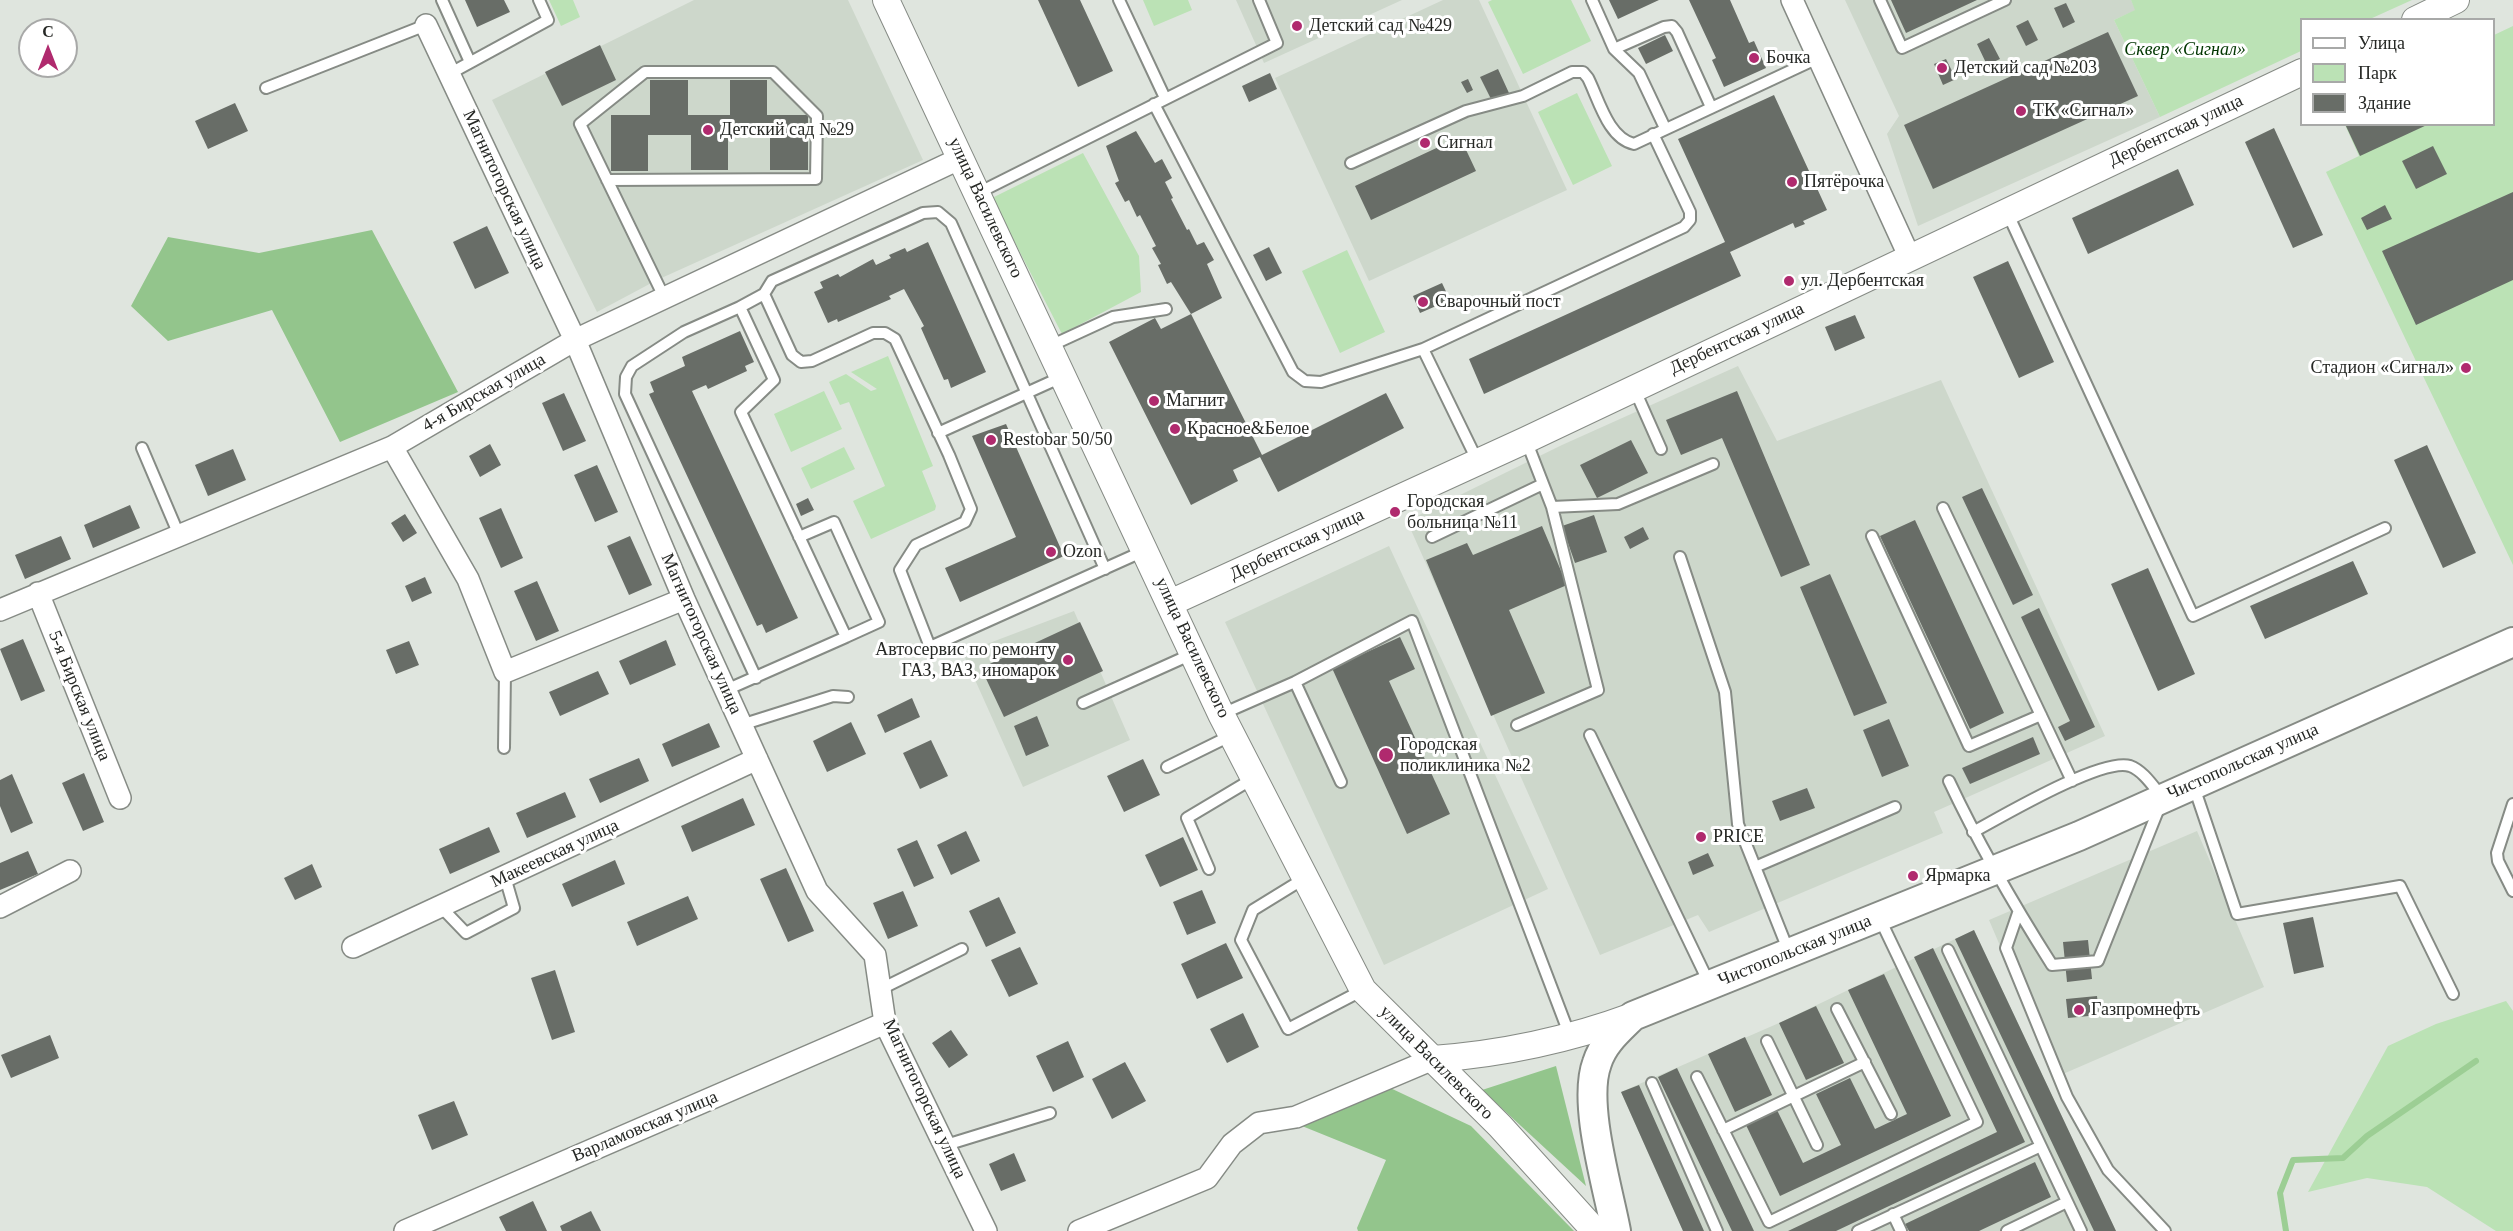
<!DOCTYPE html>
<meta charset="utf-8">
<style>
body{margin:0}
#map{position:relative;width:2513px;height:1231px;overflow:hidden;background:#dfe5de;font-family:Georgia,serif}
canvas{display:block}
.legend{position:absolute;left:2300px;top:18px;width:195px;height:108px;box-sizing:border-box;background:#fff;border:2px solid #a8a9a8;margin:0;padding:8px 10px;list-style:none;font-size:18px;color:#262825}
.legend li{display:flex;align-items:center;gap:12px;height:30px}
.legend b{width:30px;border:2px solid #a8a9a8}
.north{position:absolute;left:18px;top:18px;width:60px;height:60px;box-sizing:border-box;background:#fff;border:2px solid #a8a9a8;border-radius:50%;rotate:0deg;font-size:16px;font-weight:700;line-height:24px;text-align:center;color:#262825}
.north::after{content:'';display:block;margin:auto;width:21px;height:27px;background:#b02a6e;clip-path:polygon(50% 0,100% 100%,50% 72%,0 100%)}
</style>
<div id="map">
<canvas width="2513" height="1231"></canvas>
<ul class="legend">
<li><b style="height:8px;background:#fff"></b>Улица</li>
<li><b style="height:16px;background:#bbe2b5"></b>Парк</li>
<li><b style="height:16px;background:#686d67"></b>Здание</li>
</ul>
<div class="north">С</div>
</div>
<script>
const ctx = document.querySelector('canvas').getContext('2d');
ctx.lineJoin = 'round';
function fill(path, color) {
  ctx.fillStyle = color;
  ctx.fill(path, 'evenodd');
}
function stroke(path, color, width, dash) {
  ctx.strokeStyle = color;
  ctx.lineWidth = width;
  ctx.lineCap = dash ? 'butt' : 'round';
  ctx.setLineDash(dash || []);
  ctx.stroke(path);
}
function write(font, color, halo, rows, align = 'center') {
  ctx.font = font + ' Georgia,serif';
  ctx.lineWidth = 6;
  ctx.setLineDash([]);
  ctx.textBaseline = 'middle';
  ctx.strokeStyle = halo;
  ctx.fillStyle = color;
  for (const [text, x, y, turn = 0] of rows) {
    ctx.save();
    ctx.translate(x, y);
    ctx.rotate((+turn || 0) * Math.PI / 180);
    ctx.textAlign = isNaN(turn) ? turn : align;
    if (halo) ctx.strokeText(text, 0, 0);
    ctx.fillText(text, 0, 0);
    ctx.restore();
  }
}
const built = new Path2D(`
 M694,0H848L923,160L657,280L597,312L492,100Z
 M1236,0H1402L1264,63Z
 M1443,0H1479L1567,190L1369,281L1275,78Z
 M1845,0H2131L2136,10L2114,20L2160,117L1918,226L1887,134L1899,116Z
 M1738,366L1777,441L1941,380L2105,736L1934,812L1943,833L1709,932L1698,915L1600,955L1407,521L1562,445Z
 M1389,546L1548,889L1384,965L1225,622Z
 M1074,611L1130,740L1023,787L963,653Z
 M2197,831L2264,987L2056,1077L1989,920Z
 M1974,930L2116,1231H1683L1621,1092L1779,1023Z`);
const green = new Path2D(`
 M549,0H573L580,17L561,26Z
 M1143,0H1188L1192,10L1154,26Z
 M1492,0H1571L1591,41L1523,74L1488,2Z
 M2131,0H2412L2370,19L2302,20L2301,51L2160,117L2114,20L2135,10Z
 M2513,26V565L2326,172L2359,156L2345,125L2494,124V35Z
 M1577,93L1612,166L1573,185L1538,112Z
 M1083,153L1139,256L1141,292L1062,334L992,198Z
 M1347,250L1385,332L1340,353L1302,271Z
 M888,356L933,466L922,471L936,506L935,510L871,539L853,501L885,486L849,402L840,405L829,382L846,374L871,391L877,389L851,372Z
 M824,391L842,429L791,452L774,414Z
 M844,447L855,469L811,489L801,468Z
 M2506,1001L2513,1011V1231H2496L2427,1187L2367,1178L2308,1192L2388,1046L2436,1024Z`);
const forest = new Path2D(`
 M372,230L458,392L340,442L272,310L168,341L131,306L168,237L259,253Z
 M1556,1066L1586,1186L1482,1090Z
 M1386,1086L1471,1126L1574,1231H1358L1357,1228L1386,1160L1302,1126Z`);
const stream = new Path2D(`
 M2286,1231L2280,1193L2293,1160L2343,1158L2367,1136L2476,1061`);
const building = new Path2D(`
 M465,0H504L510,12L477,27Z
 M1038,0H1080L1113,71L1078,87Z
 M1609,0H1659L1618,19Z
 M1689,0H1730L1749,43L1754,41L1766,68L1724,87L1712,60L1716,58Z
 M1891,0H1977L1906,33Z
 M2066,3L2075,22L2063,28L2054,8Z
 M2028,20L2038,40L2026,46L2016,26Z
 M2108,32L2138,96L1933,189L1904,125Z
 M1665,35L1673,51L1646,64L1638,48Z
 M1989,38L2000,59L1987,65L1977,44Z
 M600,45L616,80L562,106L545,72Z
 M1946,59L1956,79L1943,85L1934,64Z
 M1498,69L1509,93L1492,101L1480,77Z
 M1270,73L1277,89L1249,102L1242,86Z
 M1468,79L1473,90L1467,93L1461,82Z
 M650,80H688V115H730V80H767V115H808V170H770V135H728V170H691V135H648V171H611V115H650Z
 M1774,95L1827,210L1803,221L1805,224L1795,228L1793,223L1730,252L1741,276L1484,394L1469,359L1725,242L1678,139Z
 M235,103L248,131L208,149L195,121Z
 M2345,124H2429L2360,156Z
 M2274,128L2323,235L2293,248L2245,142Z
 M1136,131L1155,163L1162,159L1172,178L1165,182L1173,198L1171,199L1187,230L1189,229L1197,245L1204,242L1214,260L1207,264L1222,298L1191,314L1171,282L1167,284L1158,265L1161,264L1152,248L1156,246L1140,215L1137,217L1129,200L1125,202L1115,183L1119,181L1106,146Z
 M1460,137L1476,171L1371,220L1355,186Z
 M2433,146L2447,174L2416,189L2402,161Z
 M2178,169L2194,205L2088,254L2072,218Z
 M2513,192V280L2416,325L2382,251Z
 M2385,205L2392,219L2367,230L2361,218Z
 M487,226L509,273L475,289L453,242Z
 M928,242L986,372L951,388L948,379L944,380L921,328L924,326L904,289L889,296L891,299L838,322L837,319L828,323L814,292L823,288L820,282L838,274L840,277L873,259L876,265L891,258L889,255L905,248L907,252Z
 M1269,247L1282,273L1266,281L1253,255Z
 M2008,261L2054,362L2019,378L1973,277Z
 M1442,283L1450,300L1420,313L1413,296Z
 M1191,314L1262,455L1386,393L1404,428L1278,492L1260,457L1233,470L1238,481L1191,505L1109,342L1155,318L1161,329Z
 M1855,315L1865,338L1835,351L1825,327Z
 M740,331L754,362L745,366L747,371L708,389L706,385L692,391L798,618L766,633L762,624L757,626L649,394L654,392L650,382L685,366L682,357Z
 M1737,391L1810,565L1781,577L1722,438L1681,455L1666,420Z
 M564,393L586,441L563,451L542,403Z
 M1006,424L1064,556L960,602L945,568L1016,537L972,436Z
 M1631,440L1648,473L1597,498L1580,465Z
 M490,444L501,465L480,477L469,456Z
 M2427,445L2476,553L2443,568L2394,460Z
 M233,449L246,480L208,496L195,465Z
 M597,465L618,512L595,522L574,475Z
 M1982,488L2033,595L2013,605L1962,497Z
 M808,498L814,510L801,516L796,504Z
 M130,505L140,528L93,548L84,525Z
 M501,508L523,558L501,568L479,518Z
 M405,514L417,533L403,542L391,523Z
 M1594,515L1607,552L1575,563L1562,526Z
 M1915,520L2004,713L1970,729L1880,536Z
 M1542,526L1567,585L1509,610L1545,693L1491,716L1426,560L1467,543L1473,555Z
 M1643,527L1649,539L1630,549L1624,537Z
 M61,536L71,559L25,579L15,555Z
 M630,536L652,585L629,595L607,546Z
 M2353,561L2368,594L2265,639L2250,606Z
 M2148,568L2195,674L2158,691L2111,584Z
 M1830,574L1887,703L1854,716L1800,587Z
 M425,577L432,593L412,602L405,586Z
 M537,581L559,631L536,641L514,591Z
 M2039,608L2095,727L2065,741L2058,727L2070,721L2021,617Z
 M1080,622L1103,671L1004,717L981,668Z
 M1400,637L1415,669L1389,681L1450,814L1407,834L1332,668Z
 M23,639L45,691L21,701L0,649Z
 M666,640L676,665L630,685L619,661Z
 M409,641L419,665L396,674L386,650Z
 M598,671L609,694L560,716L549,692Z
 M912,698L920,717L885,733L877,715Z
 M1037,716L1049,746L1026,756L1014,726Z
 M1889,719L1909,766L1882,777L1863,730Z
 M851,722L866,754L827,772L813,741Z
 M709,723L720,747L672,767L662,744Z
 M2033,737L2040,754L1970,784L1962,768Z
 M931,740L948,776L920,789L903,753Z
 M639,758L649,781L600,803L589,779Z
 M1143,759L1160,795L1124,812L1107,776Z
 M84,773L104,822L83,831L62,783Z
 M12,774L33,823L11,833L0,806V780Z
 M1807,788L1815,808L1780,821L1772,801Z
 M565,792L576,817L527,838L516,813Z
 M743,798L755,825L692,852L681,826Z
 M489,827L500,852L450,874L439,849Z
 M966,831L980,861L951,875L937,845Z
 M1183,837L1198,870L1160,887L1145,855Z
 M917,840L934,878L914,887L897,849Z
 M28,851L38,874L0,890V863Z
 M1708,853L1714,866L1693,875L1688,862Z
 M615,860L625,884L572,907L562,884Z
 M312,864L322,887L295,900L284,878Z
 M786,868L814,931L788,942L760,879Z
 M1202,890L1216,923L1187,935L1173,902Z
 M903,891L918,926L888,939L873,903Z
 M688,896L698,919L637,946L627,922Z
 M999,897L1016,933L986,947L969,911Z
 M2313,917L2324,967L2294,974L2283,923Z
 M1974,930L2116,1231H2094L1955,939Z
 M2088,940L2092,979L2067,982L2063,942Z
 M1226,943L1243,978L1197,999L1181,964Z
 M1020,947L1038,984L1009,997L991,960Z
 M1933,948L2025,1142L1836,1231H1788L1997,1132L1914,957Z
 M555,970L575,1032L552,1040L531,978Z
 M1884,974L1951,1116L1780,1196L1746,1125L1777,1110L1803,1163L1841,1145L1816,1094L1850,1078L1875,1129L1907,1114L1848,990Z
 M2097,996L2099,1015L2068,1018L2066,999Z
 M1816,1006L1844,1063L1806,1080L1779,1023Z
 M1243,1013L1259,1047L1227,1063L1210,1029Z
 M951,1030L968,1055L949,1068L932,1043Z
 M50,1035L59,1058L11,1078L1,1055Z
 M1745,1037L1772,1095L1735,1112L1708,1054Z
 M1068,1041L1084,1077L1053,1092L1036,1056Z
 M1125,1062L1146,1101L1112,1119L1092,1079Z
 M1677,1068L1754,1231H1732L1658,1077Z
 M1639,1085L1704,1231H1683L1621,1092Z
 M454,1101L468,1135L432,1150L418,1115Z
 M1014,1153L1026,1181L1001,1191L989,1164Z
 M2035,1162L2051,1197L1979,1231H1909L1905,1224Z
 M533,1201L547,1231H506L499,1217Z
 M591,1211L601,1231H562L560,1226Z`);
const service = new Path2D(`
 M442,0L470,62
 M1119,0L1165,98
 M1592,0L1614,49L1639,73L1665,128
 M1880,0L1902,48L2005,0
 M1614,49L1664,27L1672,26L1677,32L1711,107
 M449,74L548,20L539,0
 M266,88L426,25
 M1154,104L1293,372L1305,381L1321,382L1423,349L1684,227L1690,220V212L1653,134
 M1351,163L1466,111L1523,96L1572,72H1583L1588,78C1599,100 1608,138 1634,144L1818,58
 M607,180L816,179L817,116L773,72H645L580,124L664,297
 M978,193L1277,43L1259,0
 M2007,212L2193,616L2385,528
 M764,294L792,355L801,362L812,361L873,333H885L895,339L949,455L971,509L965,522L916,545L900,570L930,647L1146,550
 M740,307L684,332L632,366L626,377L625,394L756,678
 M1050,346L1113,317L1166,309
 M1423,349L1478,462
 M1634,388L1661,449
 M938,433L1064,376
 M142,448L179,535
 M1552,507L1618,504L1713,464
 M1943,508L2072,781
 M1872,536L1969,746L2041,715
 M799,537L834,522L879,622L846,637
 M1432,537L1543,484
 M1680,557L1725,692L1738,824L1789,952
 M1295,682L1341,782
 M726,690L846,637L741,412L774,380L740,307L764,294L772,281L923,213L938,212L951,223L1105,569
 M1083,703L1192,654
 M1222,714L1295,682L1412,621L1570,1036
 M741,725L833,696L848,697
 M1517,725L1598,690L1552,507L1526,440
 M1590,735L1710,985
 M504,748L505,672
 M1167,767L1232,735
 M1949,781C1979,845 2014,905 2052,965L2098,961L2163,798C2154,788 2144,771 2130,766C2102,757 2001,817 1973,832
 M2194,787L2237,914L2400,886L2453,994
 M2513,804L2497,853L2498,861L2513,891
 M1755,867L1895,807
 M1209,869L1187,818L1254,778
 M1305,878L1253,910L1241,940L1288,1029L1363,990
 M441,907L466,933L514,908L505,877
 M2018,913L2006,948L2067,1097L2108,1170L2165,1231
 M1948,950L2081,1231
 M881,989L962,949
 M1837,1009L1891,1114
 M1767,1041L1817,1145
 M1697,1077L1769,1222L1977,1122L1879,917
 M1652,1083L1717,1231
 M1723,1130L1865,1062
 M946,1145L1050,1113
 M1893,1214L1901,1231
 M1858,1231L2039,1147
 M2007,1231L2067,1202`);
const minor = new Path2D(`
 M1792,0L1910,258
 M426,25L575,340L684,599L817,891L875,955L885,1023L986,1231
 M392,447L468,579L505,672L684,599
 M38,593L120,798
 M0,610L392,447L575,340L961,158
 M0,907L70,871
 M353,947L757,759
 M405,1231L885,1023
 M1079,1231L1207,1178L1232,1144L1259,1123L1296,1117L1433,1059`);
const tertiary = new Path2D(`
 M886,0L1221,714L1363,990L1500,1126L1595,1231
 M2415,20L2456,0
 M1170,603L1526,440L2302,72
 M1433,1059C1502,1054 1568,1040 1633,1016`);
const secondary = new Path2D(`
 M1616,1231C1608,1188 1582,1103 1597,1063C1603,1043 1619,1030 1633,1016L2079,836L2513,642`);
const markers = [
 [1297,26,6,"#b02a6e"],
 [1754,58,6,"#b02a6e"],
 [1942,68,6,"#b02a6e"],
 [2021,111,6,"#b02a6e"],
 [708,130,6,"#b02a6e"],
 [1425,143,6,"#b02a6e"],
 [1792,182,6,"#b02a6e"],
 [1789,281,6,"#b02a6e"],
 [1423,302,6,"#b02a6e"],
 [2466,368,6,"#b02a6e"],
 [1154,401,6,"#b02a6e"],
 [1175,429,6,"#b02a6e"],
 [991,440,6,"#b02a6e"],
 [1395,512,6,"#b02a6e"],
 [1051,552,6,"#b02a6e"],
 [1068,660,6,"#b02a6e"],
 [1386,755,8,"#b02a6e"],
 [1701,837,6,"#b02a6e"],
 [1913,876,6,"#b02a6e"],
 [2079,1010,6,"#b02a6e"]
];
const poiNames = [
 ["Детский сад №429",1309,26],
 ["Бочка",1766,58],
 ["Детский сад №203",1954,68],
 ["ТК «Сигнал»",2033,111],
 ["Детский сад №29",720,130],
 ["Сигнал",1437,143],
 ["Пятёрочка",1804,182],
 ["ул. Дербентская",1801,281],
 ["Сварочный пост",1435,302],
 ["Стадион «Сигнал»",2454,368,"right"],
 ["Магнит",1166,401],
 ["Красное&Белое",1187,429],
 ["Restobar 50/50",1003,440],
 ["Городская",1407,502],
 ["больница №11",1407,523],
 ["Ozon",1063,552],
 ["Автосервис по ремонту",1056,650,"right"],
 ["ГАЗ, ВАЗ, иномарок",1056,671,"right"],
 ["Городская",1400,745],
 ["поликлиника №2",1400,766],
 ["PRICE",1713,837],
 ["Ярмарка",1925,876],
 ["Газпромнефть",2091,1010]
];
const parkNames = [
 ["Сквер «Сигнал»",2185,50]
];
const streetNames = [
 ["Дербентская улица",2176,131,-25],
 ["Магнитогорская улица",504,190,65],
 ["улица Василевского",985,208,65],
 ["Дербентская улица",1737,339,-25],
 ["4-я Бирская улица",484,393,-30],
 ["Дербентская улица",1297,545,-25],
 ["Магнитогорская улица",701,634,66],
 ["улица Василевского",1192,648,65],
 ["5-я Бирская улица",79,696,68],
 ["Чистопольская улица",2243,762,-24],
 ["Макеевская улица",555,854,-25],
 ["Чистопольская улица",1795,951,-22],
 ["улица Василевского",1436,1063,45],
 ["Магнитогорская улица",924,1099,65],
 ["Варламовская улица",645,1127,-23]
];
fill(built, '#cdd7cb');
fill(green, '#bbe2b5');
fill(forest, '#93c58c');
stroke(stream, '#9cce94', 6);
fill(building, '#686d67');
stroke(service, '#868b85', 14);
stroke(minor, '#868b85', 24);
stroke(tertiary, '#868b85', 28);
stroke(secondary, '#868b85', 32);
stroke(service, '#fff', 10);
stroke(minor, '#fff', 21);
stroke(tertiary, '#fff', 26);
stroke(secondary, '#fff', 28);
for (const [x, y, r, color] of markers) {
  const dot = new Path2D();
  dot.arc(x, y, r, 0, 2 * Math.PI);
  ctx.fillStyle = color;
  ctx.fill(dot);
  stroke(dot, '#fff', 2);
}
write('18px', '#262825', '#fff', poiNames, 'left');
write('italic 18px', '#013600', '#fff', parkNames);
write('18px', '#262825', '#fff', streetNames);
</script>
